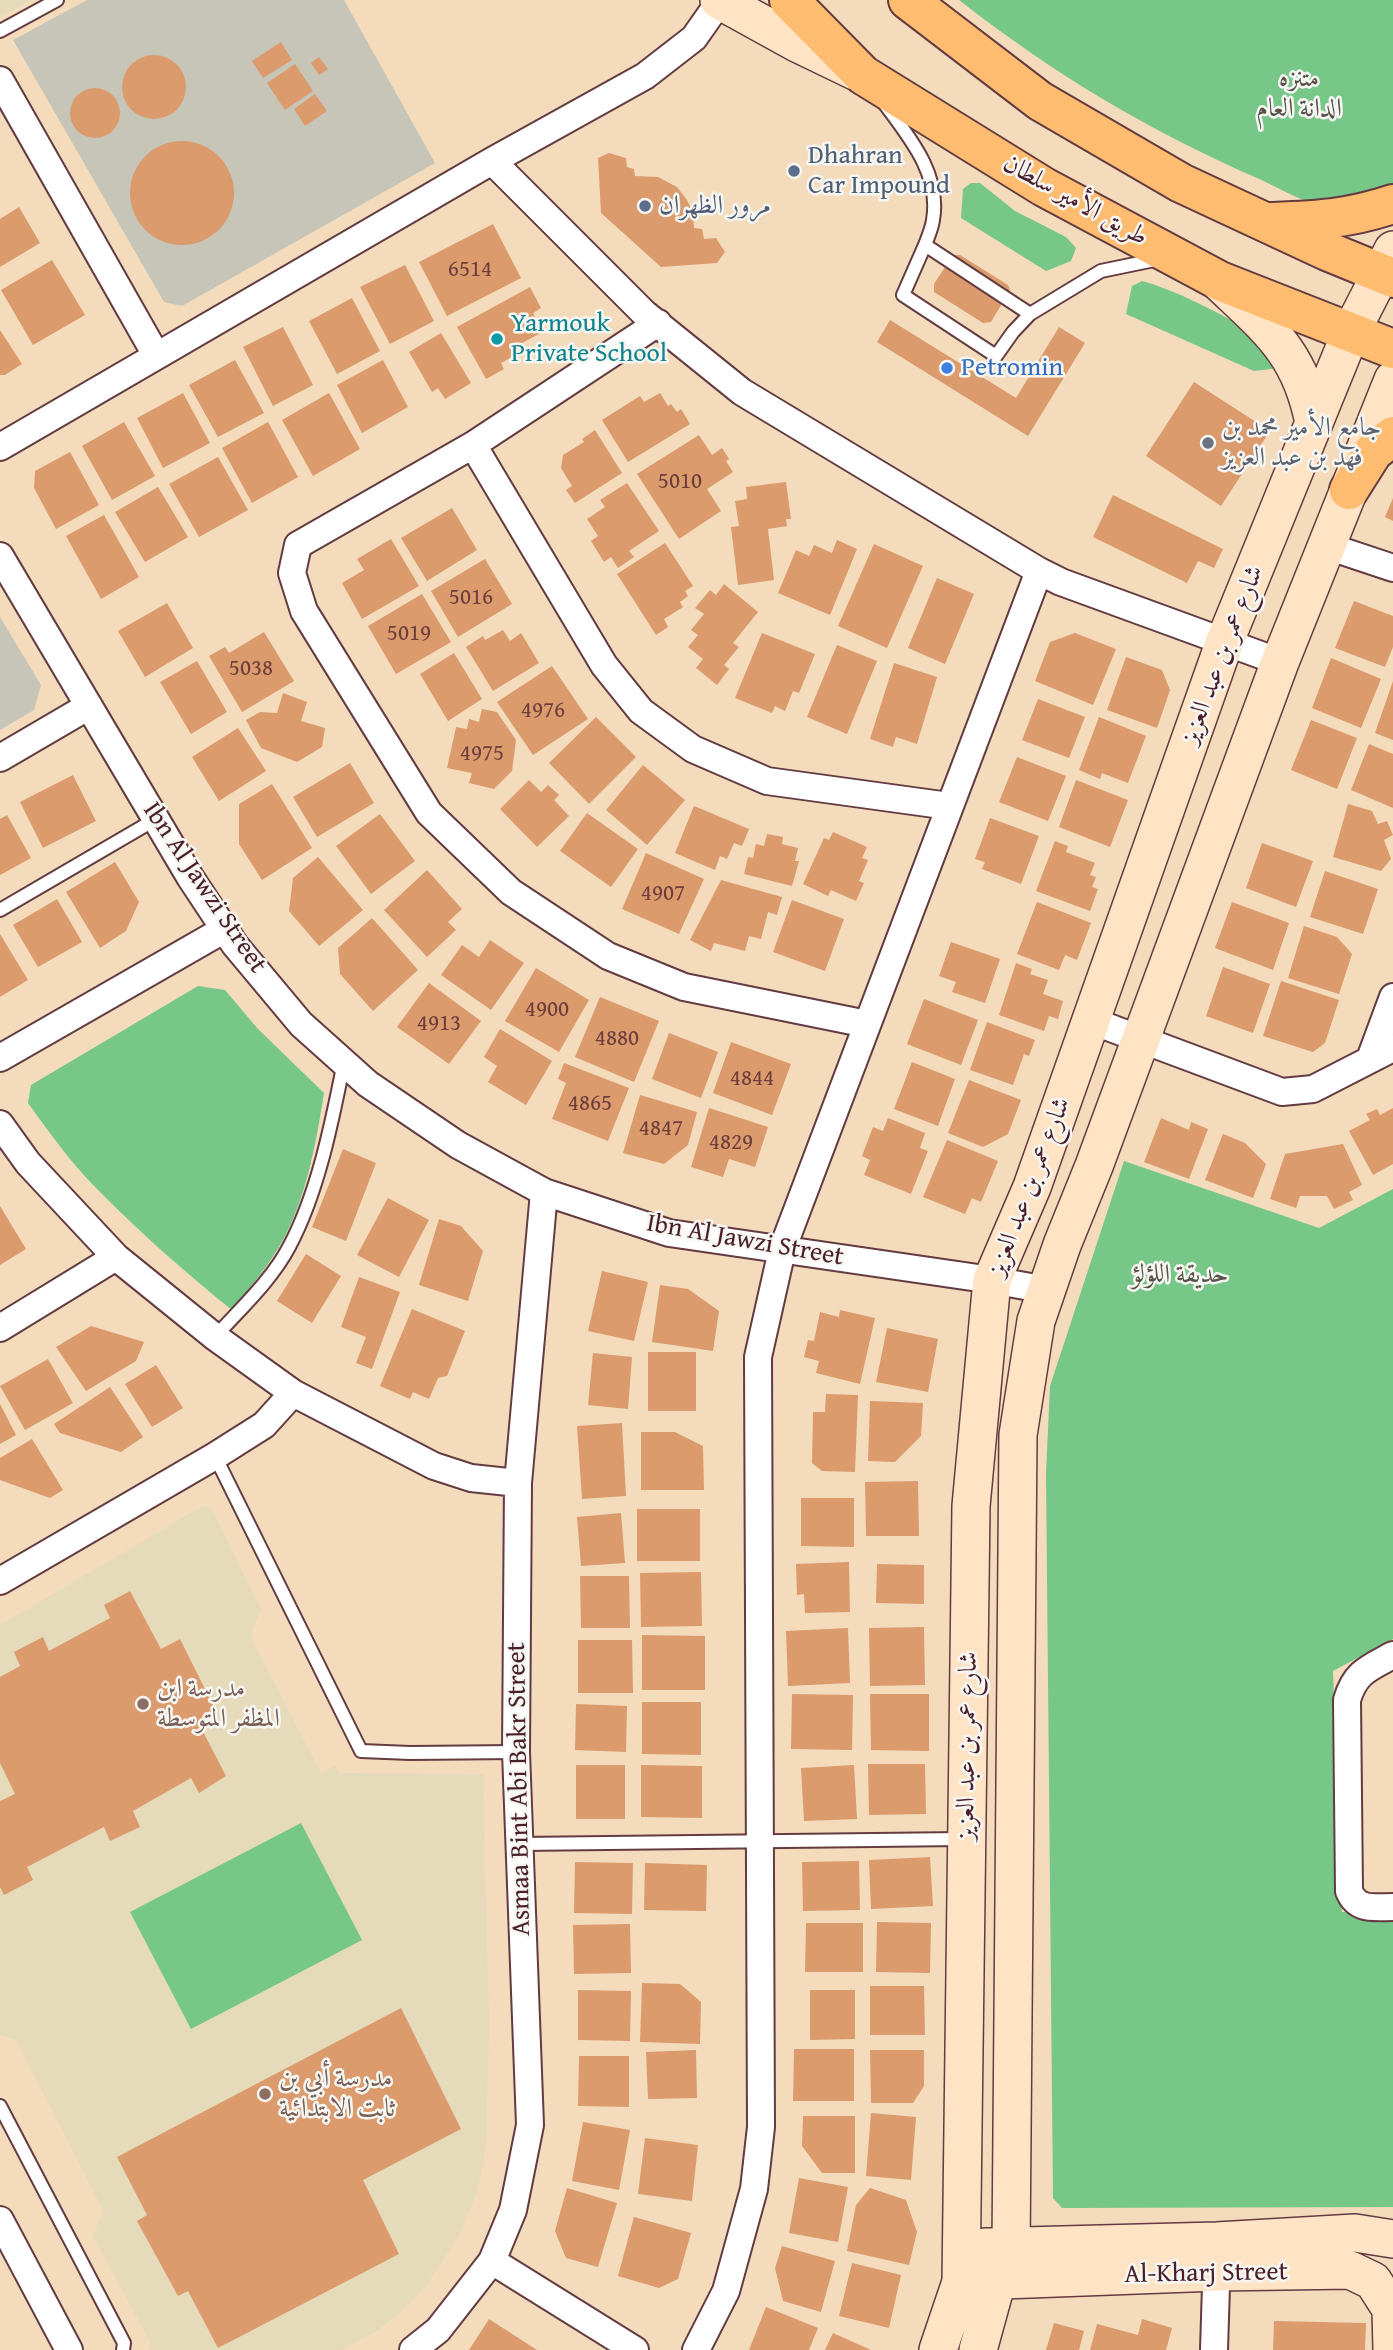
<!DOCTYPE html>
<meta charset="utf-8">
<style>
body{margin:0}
canvas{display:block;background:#f3dbbc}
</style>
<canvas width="1393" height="2350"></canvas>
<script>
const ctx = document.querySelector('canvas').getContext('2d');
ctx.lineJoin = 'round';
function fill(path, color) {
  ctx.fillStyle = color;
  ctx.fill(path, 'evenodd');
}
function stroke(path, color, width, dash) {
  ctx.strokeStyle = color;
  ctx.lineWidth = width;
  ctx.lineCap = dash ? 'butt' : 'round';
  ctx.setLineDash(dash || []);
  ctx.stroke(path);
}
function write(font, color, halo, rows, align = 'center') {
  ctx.font = font + ' "Gentium Book Plus",Amiri,serif';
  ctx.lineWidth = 5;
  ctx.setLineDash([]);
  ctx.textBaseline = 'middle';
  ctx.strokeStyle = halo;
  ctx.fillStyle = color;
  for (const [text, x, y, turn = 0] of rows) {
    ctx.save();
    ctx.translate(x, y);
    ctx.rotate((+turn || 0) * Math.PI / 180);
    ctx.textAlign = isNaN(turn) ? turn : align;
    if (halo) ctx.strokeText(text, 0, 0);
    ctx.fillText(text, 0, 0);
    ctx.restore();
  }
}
const built = new Path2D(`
 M0,0H32L0,17Z
 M203,1506L211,1508L261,1609L250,1636L321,1773L335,1766L340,1773L483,1774L489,2024L486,2148L477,2192L460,2234L426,2286L405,2308L378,2330L341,2350H149L151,2344L93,2236L103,2210L16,2040L0,2035V1625Z`);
const industrial = new Path2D(`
 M87,0H344L435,163L182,306L164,302L13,40Z
 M0,617L41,685L34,710L0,730Z`);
const green = new Path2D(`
 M959,0H1393V184C1376,195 1336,206 1316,204C1303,202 1271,184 1257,178C1147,130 1054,74 959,0Z
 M971,183H980L1015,211L1066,237L1076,248L1071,261L1046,271L961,218L963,189Z
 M1142,281C1168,287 1230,317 1251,333C1262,342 1270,357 1279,368L1254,371L1126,314L1132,286Z
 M198,986L225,990L258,1029L324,1093C316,1143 307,1195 283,1240C269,1265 250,1288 232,1310C187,1274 144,1236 103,1195C75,1168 51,1135 28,1103L31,1085Z
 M1124,1161L1319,1228L1393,1189V1639L1333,1671L1342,1912H1393V2207L1062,2208L1053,2198L1046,1473L1050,1386Z
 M301,1823L362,1940L191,2029L130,1912Z`);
const building = new Path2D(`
 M281,42L292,60L263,78L252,61Z
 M122 87a32 32 0 1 1 64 0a32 32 0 1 1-64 0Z
 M319,57L328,69L319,75L311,63Z
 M295,64L313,91L285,110L267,83Z
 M70 113a25 25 0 1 1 50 0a25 25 0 1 1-50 0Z
 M315,94L327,111L305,126L294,109Z
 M130 193a52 52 0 1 1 104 0a52 52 0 1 1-104 0Z
 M609,153L626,158L627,167L634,169L635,176L658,177L677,187L687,200L693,213L694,228L702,229L704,239L716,238L725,252L717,263L661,267L601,213L598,158Z
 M19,207L40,243L0,267V219Z
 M493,224L521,278L447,316L419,262Z
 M953,255H960L1008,285L1010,290L991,322L983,323L934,292V284Z
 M52,260L85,315L33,345L1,290Z
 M405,265L434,321L390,344L360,287Z
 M530,287L541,308L533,313L543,332L518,345L522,352L501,363L504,369L486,379L457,327Z
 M352,298L380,351L337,374L309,321Z
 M890,320L1016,398L1059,327L1085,343L1028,436L877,342Z
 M283,327L313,385L273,406L243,347Z
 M0,330L22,364L5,375H0Z
 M441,333L471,383L445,399L438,388L432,392L409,352Z
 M235,360L264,413L218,437L189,385Z
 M383,360L408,407L362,433L337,385Z
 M1194,382L1270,431L1221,506L1146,456Z
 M183,393L210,443L163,468L137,418Z
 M329,393L360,449L313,476L282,420Z
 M660,393L668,406L671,404L677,412L681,409L690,424L628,462L602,420L640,396L644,402Z
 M124,422L155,476L112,500L82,446Z
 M268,422L298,477L252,503L222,448Z
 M595,430L622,473L575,503L566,490L572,486L561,468L563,455L584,442L582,439Z
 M699,435L712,455L722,448L729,459L726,461L733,472L707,489L721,511L679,539L637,474Z
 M70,452L99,505L56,529L34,488L35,471Z
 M218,457L248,510L199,537L169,484Z
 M786,482L791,519H786L787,526L768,529L774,580L738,585L731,527L739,526L735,501L747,499L746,487Z
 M627,483L659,531L629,551L634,557L618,568L611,557L604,562L591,541L598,536L587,519L605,507L600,500Z
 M158,487L188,537L145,562L115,512Z
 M1113,495L1223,549L1214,568L1198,561L1187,583L1093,537Z
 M1393,498V521L1385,517Z
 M452,508L477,550L427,581L401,538Z
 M104,515L139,577L101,599L66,536Z
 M391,539L419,586L362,619L342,583L364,570L357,559Z
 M837,540L857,549L830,615L778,593L796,550L809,556L814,545L832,553Z
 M665,543L693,586L685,591L688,596L680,602L683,607L664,619L668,627L656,635L617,574Z
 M874,544L923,566L887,648L838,626Z
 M485,559L512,604L458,637L431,591Z
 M937,578L974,594L945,664L908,648Z
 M724,584L758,612L733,643L739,647L724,665L729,669L717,685L696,668L703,659L688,647L698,635L691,630L704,614L695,608L710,590L716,595Z
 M422,594L451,642L396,674L368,626Z
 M1354,601L1393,616V647L1385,667L1335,648Z
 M167,603L193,648L145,677L118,631Z
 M503,630L510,641L521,633L539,663L493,691L466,647L483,636L485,640Z
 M264,632L294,681L242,712L209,656L225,647L229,653Z
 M762,633L815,654L799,693L793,691L785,711L775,706L772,713L735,698Z
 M1075,633L1116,649L1093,705L1035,681L1050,642Z
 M837,645L877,661L847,734L807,717Z
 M454,653L482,699L448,721L420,674Z
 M1126,657L1162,670L1170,690L1157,728L1107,710Z
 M1331,658L1381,679L1361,728L1312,708Z
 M197,661L227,712L191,734L160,682Z
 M894,663L937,677L917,744L896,737L893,747L870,739Z
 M552,666L588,719L533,755L497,702Z
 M1393,681V740L1375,733Z
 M283,693L307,702L301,721L325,728L322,747L297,762L261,748L246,720L260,712L277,713Z
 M1038,699L1085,717L1069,758L1022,740Z
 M482,709L497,712L516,740L512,771L494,789L469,783L472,773L447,768L456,727L467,729L469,719L479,722Z
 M596,717L636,757L589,804L549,763Z
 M1099,717L1146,736L1128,783L1102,773L1100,779L1079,770Z
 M1311,720L1357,738L1337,789L1291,770Z
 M238,728L266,771L219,801L192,757Z
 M1369,744L1393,754V808L1351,790Z
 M1017,757L1066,776L1048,821L999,802Z
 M350,763L374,803L317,837L293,797Z
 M643,765L685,800L647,845L606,810Z
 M73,775L96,821L43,848L20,802Z
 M529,780L541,792L548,785L559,795L554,800L569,816L537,847L500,809Z
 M1076,780L1128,800L1110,847L1059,827Z
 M272,784L312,848L262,880L239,844V804Z
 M1348,804L1372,811L1378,824L1387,821L1393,835L1384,840L1391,859L1381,871L1333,857Z
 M694,806L749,829L742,846L734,843L727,859L720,856L715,870L675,853Z
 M587,813L638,849L611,887L560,851Z
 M380,814L415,861L371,894L336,846Z
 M7,815L31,858L0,875V819Z
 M990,818L1039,836L1021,884L982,869L985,862L975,859Z
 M833,832L867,847L862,858L868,860L859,881L864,883L856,901L831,890L828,896L803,884L824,838L829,840Z
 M767,834L783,837L782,844L798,848L795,861H799L792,886L744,874L748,857L753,858L756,844L764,846Z
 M1055,841L1068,846L1066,852L1095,863L1090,875L1096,877L1092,887L1098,889L1090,911L1036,891Z
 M1262,843L1313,861L1296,907L1246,888Z
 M646,853L704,879L679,934L622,909Z
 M318,857L363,910L319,946L289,911L293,878Z
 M115,862L139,902L126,931L100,948L66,892Z
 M427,870L462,909L448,922L456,930L427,957L384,910Z
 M1325,871L1378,889L1363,934L1310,917Z
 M721,880L782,897L777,915L768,912L761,939L749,936L745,951L714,943L711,951L690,940Z
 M57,899L82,942L38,967L13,925Z
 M792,900L844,919L825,971L773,952Z
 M1037,902L1091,923L1077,960L1065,955L1059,970L1017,954Z
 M1232,902L1289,923L1273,970L1215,948Z
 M372,918L418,970L373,1011L340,974L338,948Z
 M1304,926L1337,937L1352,954L1339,994L1288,978Z
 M0,934L28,980L0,997Z
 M490,940L524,963L491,1010L441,975L462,945L479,957Z
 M951,942L1000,959L985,1003L952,992L956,982L939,976Z
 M1016,963L1032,969L1030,974L1048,980L1043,994L1063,1001L1058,1019L1049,1016L1044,1031L999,1015Z
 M1223,967L1270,984L1253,1033L1206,1016Z
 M536,968L589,1000L559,1052L505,1021Z
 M1281,981L1339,1000L1325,1043L1313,1052L1263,1036Z
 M429,983L481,1021L449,1064L397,1027Z
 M600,997L659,1021L634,1082L575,1057Z
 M924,999L978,1020L961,1065L907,1044Z
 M987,1022L1035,1040L1029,1056L1024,1054L1013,1085L970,1070Z
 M500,1029L552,1061L526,1105L488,1082L497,1066L484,1057Z
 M669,1033L718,1052L701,1098L652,1079Z
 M731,1042L791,1064L772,1115L713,1093Z
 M912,1062L955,1079L938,1126L894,1109Z
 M564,1063L629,1088L608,1141L552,1119L566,1083L558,1079Z
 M969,1080L1021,1100L1008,1134L983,1147L948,1133Z
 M640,1095L697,1112L688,1145L664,1164L623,1153Z
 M709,1108L768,1127L755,1167L729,1159L723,1177L691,1167Z
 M1393,1108V1164L1373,1175L1349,1131L1370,1120L1366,1114L1377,1109L1380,1115Z
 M888,1118L925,1133L920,1148L928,1151L911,1194L864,1175L870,1160L862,1156L873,1127L883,1131Z
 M1161,1118L1189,1130L1191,1122L1208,1129L1189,1179L1144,1162Z
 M1223,1134L1245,1143L1266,1164L1253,1198L1205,1180Z
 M947,1140L998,1161L981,1202L972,1198L965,1214L923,1197Z
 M1343,1144L1362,1185L1349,1192L1353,1200L1334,1209L1327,1196H1300L1296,1208L1270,1199L1285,1154Z
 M343,1149L376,1163L346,1241L312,1227Z
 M388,1198L429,1220L399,1277L357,1255Z
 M0,1206L26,1249L0,1265Z
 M439,1219L461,1226L483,1251L468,1301L419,1285Z
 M306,1254L341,1276L312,1323L277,1301Z
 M602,1271L648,1282L634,1341L588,1331Z
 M359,1277L400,1292L372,1369L356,1363L366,1337L341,1327Z
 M660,1285L688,1289L719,1311L713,1351L652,1342Z
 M412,1309L465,1331L447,1376L438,1378L429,1399L413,1392L410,1399L380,1386Z
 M840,1310L875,1318L860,1384L816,1373L819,1361L804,1357L808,1340L814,1341L820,1312L839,1317Z
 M91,1326L144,1342L136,1361L86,1391L56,1347Z
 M887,1328L938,1339L928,1392L876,1382Z
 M648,1352H696V1411H648Z
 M593,1353L632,1357L628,1409L588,1405Z
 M48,1359L73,1403L25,1430L0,1386Z
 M156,1365L183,1408L152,1427L125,1384Z
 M110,1387L143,1437L121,1452L60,1433L54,1424Z
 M826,1394L858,1395L855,1472L822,1471L812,1463L813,1412H825Z
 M870,1401L923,1403L921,1436L895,1462L868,1461Z
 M0,1404L16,1435L0,1444Z
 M622,1423L626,1496L582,1499L577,1426Z
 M641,1432H675L703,1446L704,1490H641Z
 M32,1439L63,1490L50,1498L0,1480V1458Z
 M918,1481L919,1536H866L865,1482Z
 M801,1498H854V1547L801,1546Z
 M637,1509H700V1561H637Z
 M621,1513L625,1563L581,1566L577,1517Z
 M849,1562L850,1612L805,1613L804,1594L797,1595L796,1564Z
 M877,1564L924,1565V1604L876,1603Z
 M701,1572L702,1626L641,1627L640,1573Z
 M580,1576H629L630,1628H581Z
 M130,1591L161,1649L180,1639L216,1711L198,1722L226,1776L199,1793L191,1778L133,1811L140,1827L110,1841L104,1827L27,1867L33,1880L4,1895L0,1887V1801L15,1794L0,1763V1677L20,1666L14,1652L43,1637L49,1651L110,1618L104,1605Z
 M924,1627L925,1685L870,1686L869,1628Z
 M848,1628L850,1683L788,1686L786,1631Z
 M642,1635L705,1636V1690H642Z
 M578,1640H632L633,1693H578Z
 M792,1694L853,1695L852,1750L791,1749Z
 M870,1694H929V1751L871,1750Z
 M642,1702H701V1755L642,1754Z
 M576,1704L627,1706L626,1752L575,1750Z
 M868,1764H925L926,1814L869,1815Z
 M576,1765H625V1819H576Z
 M641,1765L702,1766V1818L641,1817Z
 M854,1765L857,1819L804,1821L801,1768Z
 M930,1857L933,1906L871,1909L869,1860Z
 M859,1861L860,1910L803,1911L802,1862Z
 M575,1862L633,1863L632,1914L574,1913Z
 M645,1863L707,1865L706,1911L644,1910Z
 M877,1922L931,1923L930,1973L876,1972Z
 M806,1923H863V1972H805Z
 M630,1924L631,1973L574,1974L573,1925Z
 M642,1983L680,1984L701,2002L700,2044L640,2042Z
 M870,1986H924L925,2035H870Z
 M578,1990L631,1991L630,2041L578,2040Z
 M810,1990H855V2039L810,2040Z
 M401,2008L461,2129L363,2180L399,2254L218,2348L188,2291L178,2296L137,2221L147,2215L117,2157Z
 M794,2049H854V2101H793Z
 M696,2050L697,2098L648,2099L646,2052Z
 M870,2050H924V2086L913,2103H871Z
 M579,2056H629V2107L578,2106Z
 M871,2113L916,2117L911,2180L866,2176Z
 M803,2116H855V2173H822L802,2146Z
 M583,2122L630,2130L619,2190L572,2181Z
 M645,2138L698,2145L692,2201L638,2194Z
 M799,2178L848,2187L838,2242L789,2233Z
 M567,2188L617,2203L598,2267L566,2258L555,2231Z
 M870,2188L906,2200L917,2232L909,2265L847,2251L856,2205Z
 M634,2217L691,2233L678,2279L659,2288L618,2276Z
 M782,2246L835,2261L821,2312L783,2301L775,2268Z
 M852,2263L901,2275L889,2328L839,2316Z
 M766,2307L818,2328L809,2350H749Z
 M489,2319L537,2350H469Z
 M1142,2319L1172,2328L1166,2350H1090L1097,2324L1138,2335Z
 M1274,2321L1366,2323L1365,2350H1273Z
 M1054,2323L1084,2331L1079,2350H1046Z
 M833,2333L871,2350H825Z`);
const lane = new Path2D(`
 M0,31L57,0
 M884,103C909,137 941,174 933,220C932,228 928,237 925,245L1030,314L1101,271L1159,259
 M925,245L903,295L996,356L1013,332L1030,314
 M0,910L156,819
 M215,1337C240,1309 271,1281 289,1247C318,1193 332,1122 344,1062
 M215,1456L361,1751L410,1753L516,1752
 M519,1844L963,1839
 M0,2106L124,2343L123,2350`);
const street = new Path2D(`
 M0,80L156,355
 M492,161L644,313L742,392L1039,571L1061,582L1280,662
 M658,323L473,445L298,545L292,573L304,611L429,813L511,892L608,956L684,987L867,1024
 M473,445L604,665L641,711L693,749L767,781L949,806
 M0,447L492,161L645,76L694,38L720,1
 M1327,546L1393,568
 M0,556L190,877L235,945L301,1024L368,1084L458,1145L544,1192L669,1233L992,1280L1047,1290
 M0,758L89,706
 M1092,1021L1282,1092L1313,1089L1393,1048
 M0,1058L225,929
 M1370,1059L1393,997
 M0,1124L28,1163L116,1257L215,1337L293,1393L434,1466L471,1478L518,1483
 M0,1328L116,1257
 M0,1581L215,1456L264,1425L293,1393
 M1393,1655C1369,1668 1355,1672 1347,1700L1349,1891C1357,1911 1374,1907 1393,1907
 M0,2220L69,2350
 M492,2261L635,2350
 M413,2350L438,2330L492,2261L513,2210L530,2125L516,1752L518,1483L544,1192
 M696,2350L726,2291L754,2189L761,2127L758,1357L782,1250L1039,571
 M1214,2350L1217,2254`);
const secondary = new Path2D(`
 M719,0L797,43L855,71
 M1217,280C1267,328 1300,351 1314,423
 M985,2247L1217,2241L1355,2233L1393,2239
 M976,2281L1217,2272L1350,2270L1373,2281L1391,2309L1392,2350
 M938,2350L961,2282L971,1506L992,1280L1032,1187L1225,641L1351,332L1393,250
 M978,2350L997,2281L1011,2247L1018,1435L1036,1321L1062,1245L1094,1166L1280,662L1393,380`);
const primary = new Path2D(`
 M789,0L863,75L1044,187L1220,281L1393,349
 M908,0L1040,101L1181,183L1327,251L1393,278
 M1271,222C1319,220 1348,219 1393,204
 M1349,490L1373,452L1393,436`);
const markers = [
 [794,171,7,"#5c6f8a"],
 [645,206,7,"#5c6f8a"],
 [497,339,7,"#0f9aa8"],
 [947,368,7,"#3f7fe0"],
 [1208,443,7,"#6b7280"],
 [143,1704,7,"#8d6e63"],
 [265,2094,7,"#8d6e63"]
];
const numberNames = [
 ["6514",470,270],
 ["5010",680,482],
 ["5016",471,598],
 ["5019",409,634],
 ["5038",251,669],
 ["4976",543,711],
 ["4975",482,754],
 ["4907",663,894],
 ["4900",547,1010],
 ["4913",439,1024],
 ["4880",617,1039],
 ["4844",752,1079],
 ["4865",590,1104],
 ["4847",661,1129],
 ["4829",731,1143]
];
const parkNames = [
 ["متنزه",1299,79],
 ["الدانة العام",1299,109],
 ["حديقة اللؤلؤ",1180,1275]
];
const serviceNames = [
 ["Dhahran",808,156],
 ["Car Impound",808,186],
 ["مرور الظهران",659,206]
];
const streetNames = [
 ["طريق الأمير سلطان",1075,201,29],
 ["شارع عمر بن عبد العزيز",1223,655,-69],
 ["Ibn Al Jawzi Street",204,888,56],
 ["شارع عمر بن عبد العزيز",1030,1187,-69],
 ["Ibn Al Jawzi Street",745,1241,10],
 ["شارع عمر بن عبد العزيز",968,1746,-89],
 ["Asmaa Bint Abi Bakr Street",520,1789,-91],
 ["Al-Kharj Street",1206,2274,-1]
];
const cultureNames = [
 ["Yarmouk",511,324],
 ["Private School",511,354]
];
const shopNames = [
 ["Petromin",961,368]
];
const worshipNames = [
 ["جامع الأمير محمد بن",1222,428],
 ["فهد بن عبد العزيز",1222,458]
];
const educationNames = [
 ["مدرسة ابن",157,1689],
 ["المظفر المتوسطة",157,1719],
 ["مدرسة أبي بن",279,2079],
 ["ثابت الابتدائية",279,2109]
];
fill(built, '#e5dbba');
fill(industrial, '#c7c5b8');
fill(green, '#76c788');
fill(building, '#db9b6d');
stroke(lane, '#633b41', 16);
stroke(street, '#633b41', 30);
stroke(secondary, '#633b41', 40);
stroke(primary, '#633b41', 42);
stroke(lane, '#fff', 12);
stroke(street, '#fff', 26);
stroke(secondary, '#fee4c5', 37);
stroke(primary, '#fdbc6f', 38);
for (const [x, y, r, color] of markers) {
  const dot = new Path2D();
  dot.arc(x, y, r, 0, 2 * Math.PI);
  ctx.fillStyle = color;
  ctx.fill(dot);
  stroke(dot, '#f6f6f2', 2.5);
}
write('23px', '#6e3e3c', null, numberNames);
write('26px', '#575147', '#f6f6f2', parkNames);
write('26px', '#4e5e75', '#f6f6f2', serviceNames, 'left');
write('26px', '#4a1f2b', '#f6f6f2', streetNames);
write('26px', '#0d838f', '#f6f6f2', cultureNames, 'left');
write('26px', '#366cbe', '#f6f6f2', shopNames, 'left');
write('26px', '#5b616d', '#f6f6f2', worshipNames, 'left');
write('26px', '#785e54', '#f6f6f2', educationNames, 'left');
</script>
